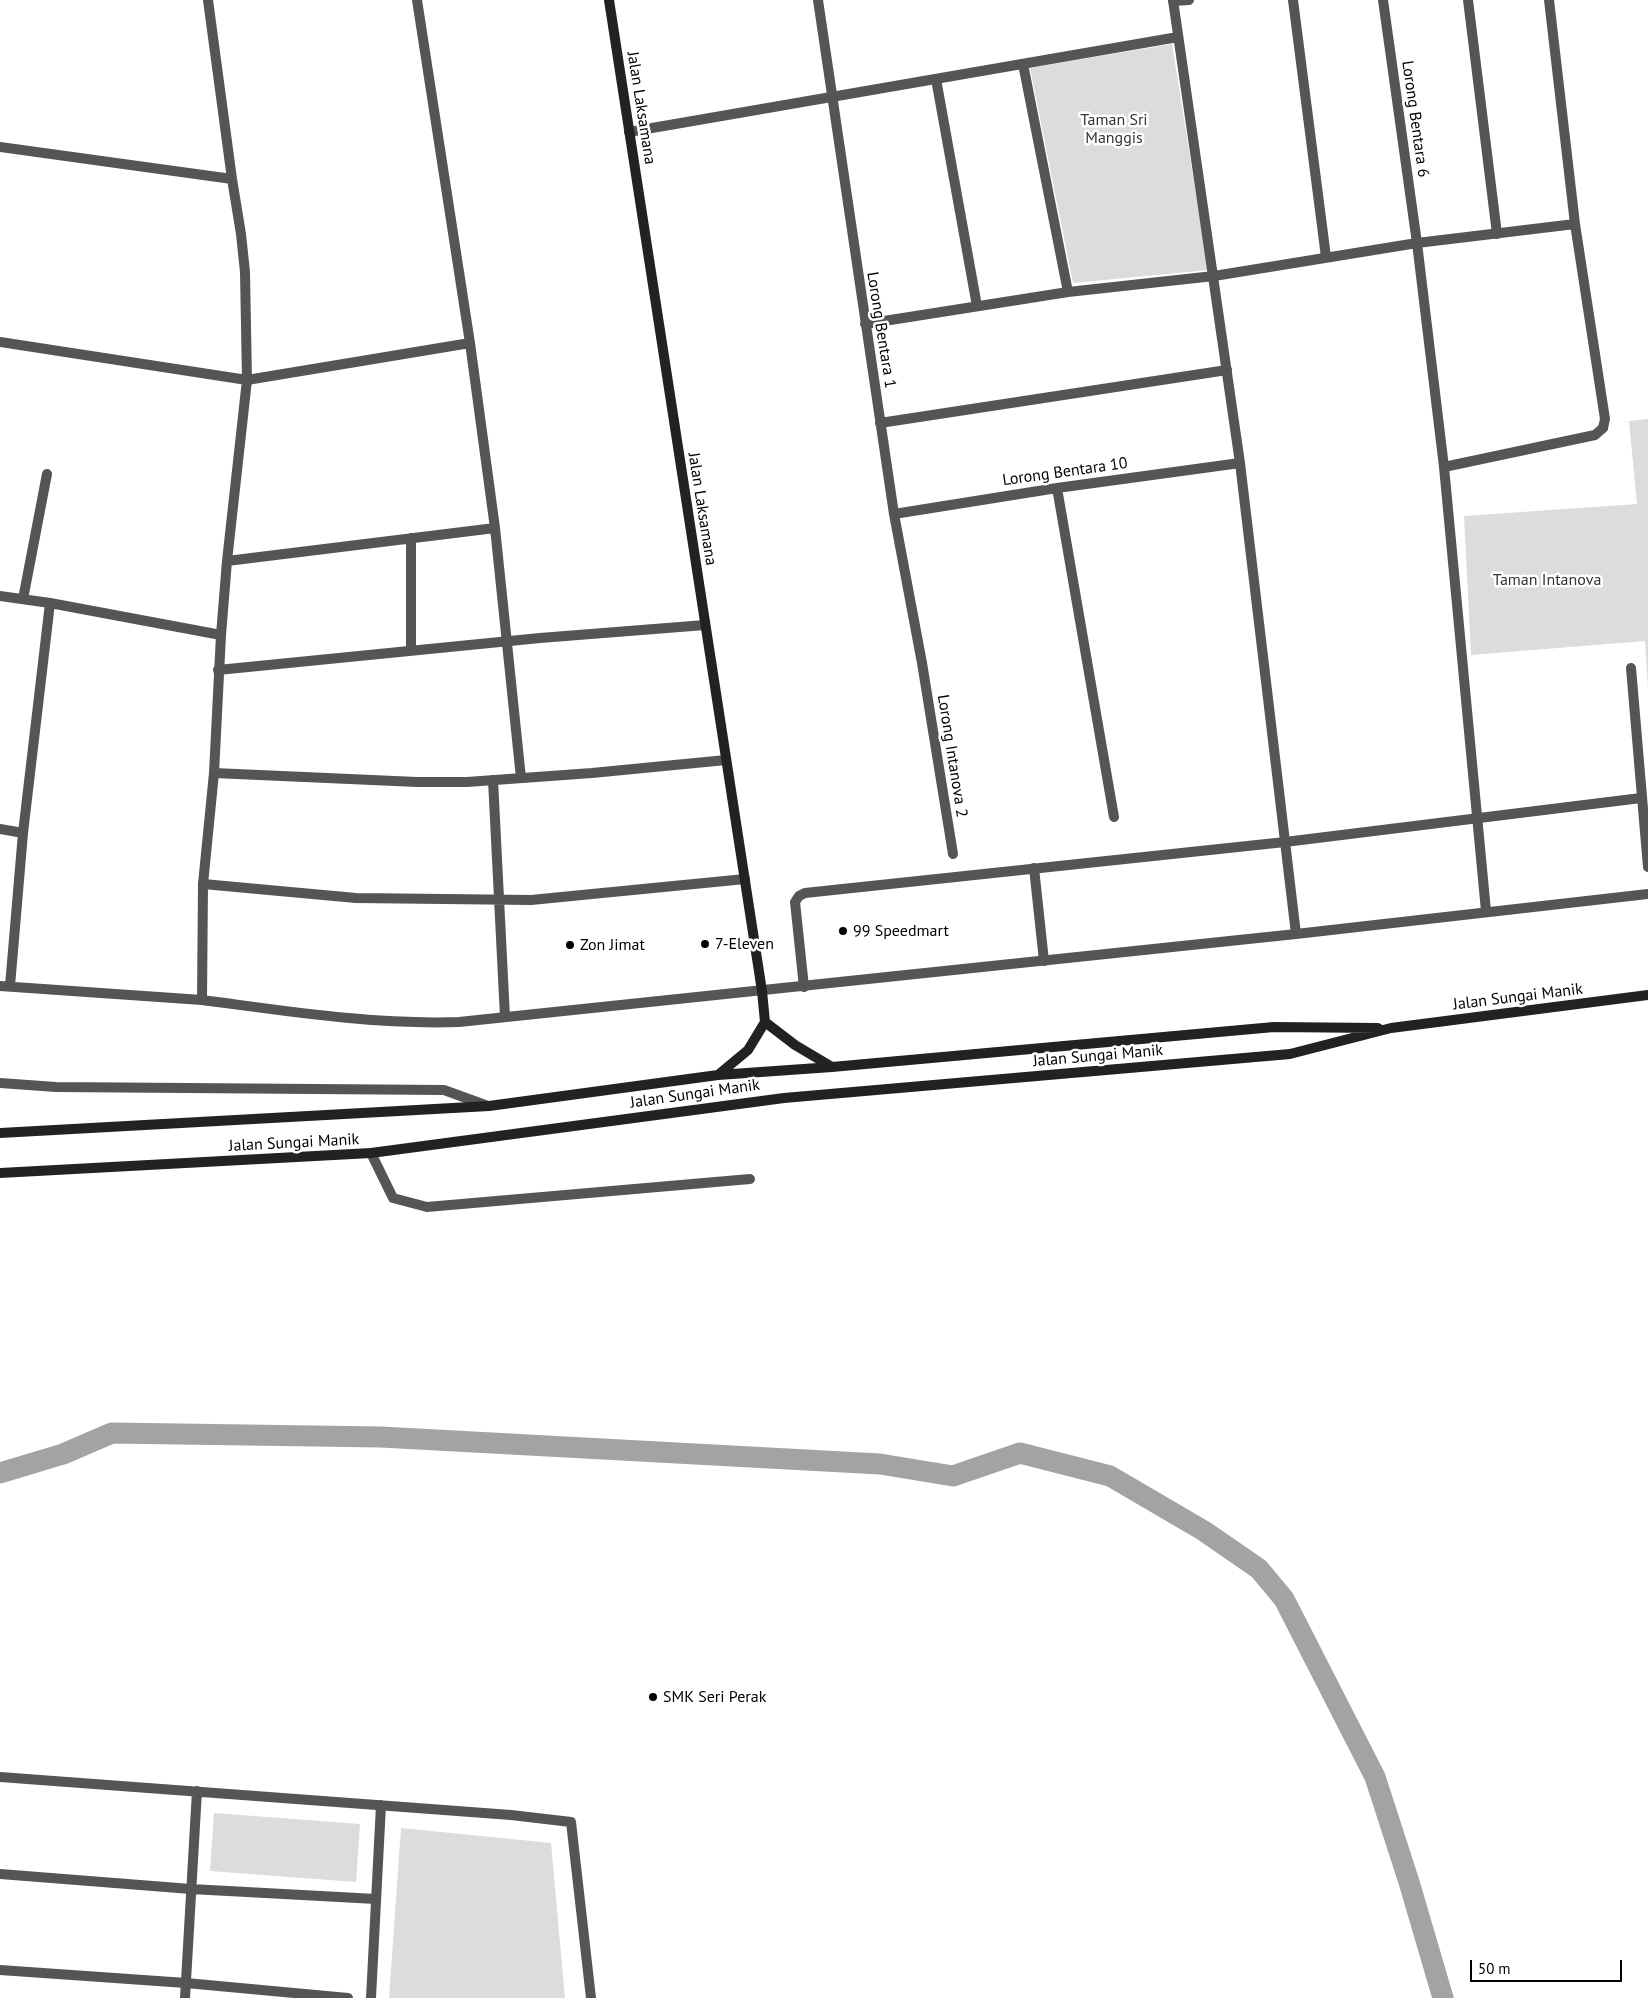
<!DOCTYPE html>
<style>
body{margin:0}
#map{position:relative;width:1648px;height:1998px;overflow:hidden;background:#fff;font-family:"PT Sans",sans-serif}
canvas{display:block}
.scale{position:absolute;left:1470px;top:1960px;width:152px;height:22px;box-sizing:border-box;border:2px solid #000;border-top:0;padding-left:6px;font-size:15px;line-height:18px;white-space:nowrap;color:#000;-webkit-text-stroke:4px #fff;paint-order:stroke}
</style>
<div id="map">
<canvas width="1648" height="1998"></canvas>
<div class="scale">50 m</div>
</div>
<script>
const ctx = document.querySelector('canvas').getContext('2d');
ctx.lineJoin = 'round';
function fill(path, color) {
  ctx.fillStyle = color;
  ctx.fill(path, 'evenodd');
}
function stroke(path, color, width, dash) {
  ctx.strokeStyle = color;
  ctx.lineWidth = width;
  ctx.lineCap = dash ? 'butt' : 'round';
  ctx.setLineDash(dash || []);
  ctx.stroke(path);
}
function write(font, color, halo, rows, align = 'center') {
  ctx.font = font + ' "PT Sans",sans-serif';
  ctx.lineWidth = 5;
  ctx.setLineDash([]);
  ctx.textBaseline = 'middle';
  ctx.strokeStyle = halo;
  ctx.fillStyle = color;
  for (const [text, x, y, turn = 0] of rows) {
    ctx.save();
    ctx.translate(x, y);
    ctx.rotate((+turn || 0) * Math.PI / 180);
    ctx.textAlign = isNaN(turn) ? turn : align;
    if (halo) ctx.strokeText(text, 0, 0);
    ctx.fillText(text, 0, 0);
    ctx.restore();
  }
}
const green = new Path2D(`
 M1172,44L1208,270L1073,283L1030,68Z
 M1648,419V690L1645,641L1471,655L1464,516L1637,504L1629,421Z
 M214,1813L360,1824L356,1882L210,1871Z
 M401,1828L551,1843L565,1998H389Z`);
const canal = new Path2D(`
 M0,1473L63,1454L112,1433L381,1437L880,1464L953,1476L1020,1453L1110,1476L1204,1531L1259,1569L1284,1599L1375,1777L1409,1882L1443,1998`);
const lane = new Path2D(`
 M1293,0L1326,257
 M1468,0L1497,234
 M1173,1L1189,0
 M936,79L977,306
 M880,423L1227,370
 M1444,467L1595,435L1603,428
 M23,599L47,474
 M218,670L540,638L705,625
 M493,780L505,1017
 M1034,868L1044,961
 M203,884L356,898L531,900L745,879
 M804,987L795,902L799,896L805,893L1285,842L1641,798
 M0,1083L56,1087L444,1090L488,1106
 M371,1153L393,1198L427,1207L750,1179
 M0,1874L191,1889
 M186,1983L348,1998`);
const street = new Path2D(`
 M417,0L470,343L495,528L521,778
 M818,0L894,514L922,663L953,854
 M1173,0L1240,463L1296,934
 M1383,0L1417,243L1444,467L1486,911
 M1549,0L1575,224
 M1023,64L1068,292
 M629,132L1178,37
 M0,147L232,179
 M865,324L1068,292L1214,276L1417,243L1575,224L1605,419L1603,428
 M0,342L247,380L470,343
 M1057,488L1114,817
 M894,514L1057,488L1240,463
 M411,538V650
 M227,561L495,528
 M0,596L50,603L221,635
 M1631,668L1648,867
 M214,773L417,782H467L592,773L726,760
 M0,829L23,833
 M0,986L202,1000L203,884L214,773L221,635L227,561L247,380L245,272L241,234L232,179L208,0
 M10,986L23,833L50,603
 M202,1000C287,1011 373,1025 459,1022L1296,934L1648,894
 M0,1777L511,1815L571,1822L591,1998
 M191,1889L376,1899
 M0,1970L186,1983
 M185,1998L197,1791
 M371,1998L381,1805`);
const secondary = new Path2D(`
 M609,0L762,991L765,1022L748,1050L718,1075
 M765,1022L795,1045L832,1067
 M0,1133L489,1106L718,1075L832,1067L1274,1027L1378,1028
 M0,1173L371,1153L784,1098L1290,1054L1391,1028L1648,995`);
const markers = [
 [843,931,5,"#000"],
 [705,944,5,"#000"],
 [570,945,5,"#000"],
 [653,1697,5,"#000"]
];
const streetNames = [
 ["Jalan Laksamana",641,108,81],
 ["Lorong Bentara 6",1415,119,82],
 ["Lorong Bentara 1",881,330,81],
 ["Lorong Bentara 10",1065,472,-8],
 ["Jalan Laksamana",702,509,81],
 ["Lorong Intanova 2",952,756,81],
 ["Jalan Sungai Manik",1518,997,-7],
 ["Jalan Sungai Manik",1098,1056,-5],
 ["Jalan Sungai Manik",695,1094,-8],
 ["Jalan Sungai Manik",294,1143,-3]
];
const parkNames = [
 ["Taman Sri",1114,120],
 ["Manggis",1114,138],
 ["Taman Intanova",1547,580]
];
const poiNames = [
 ["99 Speedmart",853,931],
 ["7-Eleven",715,944],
 ["Zon Jimat",580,945],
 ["SMK Seri Perak",663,1697]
];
fill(green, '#dcdcdc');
stroke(canal, '#a3a3a3', 21);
stroke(lane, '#555', 10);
stroke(street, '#555', 10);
stroke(secondary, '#222', 10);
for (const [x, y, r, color] of markers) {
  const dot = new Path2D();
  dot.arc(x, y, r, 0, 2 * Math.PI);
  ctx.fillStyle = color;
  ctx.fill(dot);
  stroke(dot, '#fff', 2);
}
write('16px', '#000', '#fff', streetNames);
write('16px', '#333', '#fff', parkNames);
write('16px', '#000', '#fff', poiNames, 'left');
</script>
